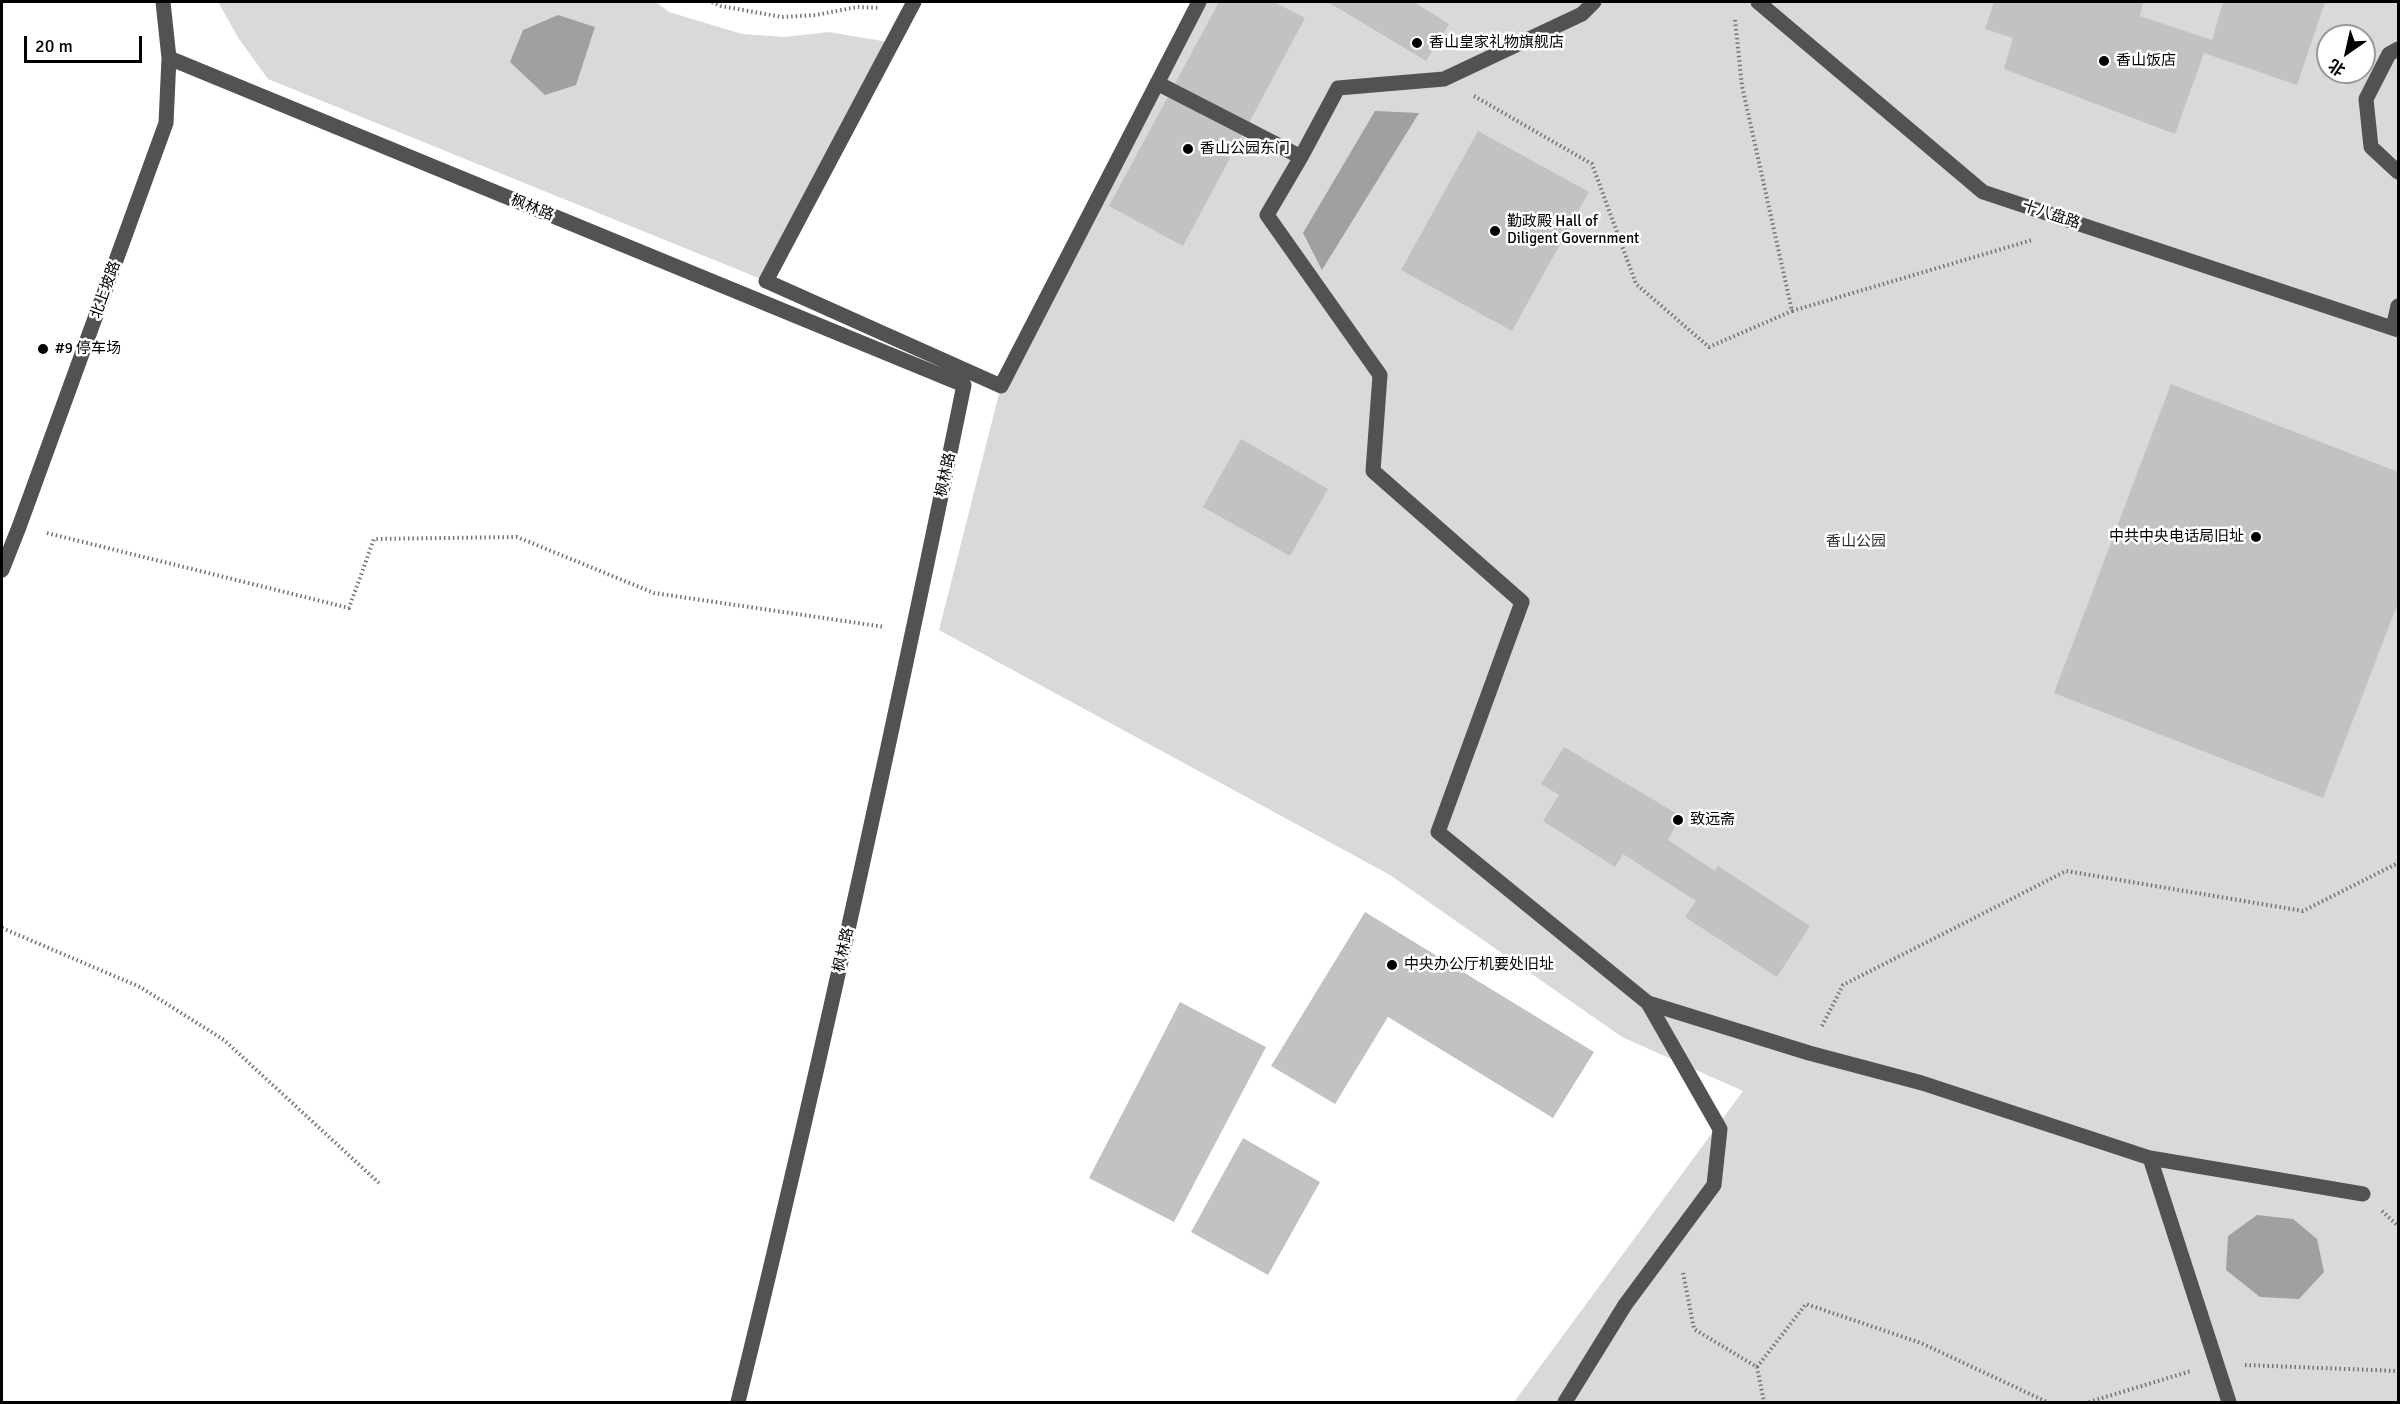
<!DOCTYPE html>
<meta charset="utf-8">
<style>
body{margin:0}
#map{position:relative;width:2400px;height:1404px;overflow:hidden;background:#fff;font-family:Signika,"Noto Sans SC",sans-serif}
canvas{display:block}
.frame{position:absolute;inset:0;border:3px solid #000;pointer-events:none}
.north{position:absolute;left:2316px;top:24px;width:60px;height:60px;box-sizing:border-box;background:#fff;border:2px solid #999;border-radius:50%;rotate:214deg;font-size:16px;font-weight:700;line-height:24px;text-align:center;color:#000}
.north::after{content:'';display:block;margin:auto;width:21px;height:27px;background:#000;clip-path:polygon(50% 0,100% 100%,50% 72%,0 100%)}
.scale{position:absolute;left:24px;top:36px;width:118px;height:27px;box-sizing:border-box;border:3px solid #000;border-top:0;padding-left:8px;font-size:18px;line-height:21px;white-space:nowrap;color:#000;-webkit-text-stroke:4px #fff;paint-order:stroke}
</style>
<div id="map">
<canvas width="2400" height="1404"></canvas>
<div class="frame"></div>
<div class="north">北</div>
<div class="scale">20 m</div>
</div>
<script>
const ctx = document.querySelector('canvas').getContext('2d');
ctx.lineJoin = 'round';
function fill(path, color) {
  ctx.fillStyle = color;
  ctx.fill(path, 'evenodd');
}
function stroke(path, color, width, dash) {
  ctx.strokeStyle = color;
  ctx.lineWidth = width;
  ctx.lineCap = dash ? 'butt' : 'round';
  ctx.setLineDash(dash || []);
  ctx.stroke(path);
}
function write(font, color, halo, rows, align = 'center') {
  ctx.font = font + ' Signika,"Noto Sans SC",sans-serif';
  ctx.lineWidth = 5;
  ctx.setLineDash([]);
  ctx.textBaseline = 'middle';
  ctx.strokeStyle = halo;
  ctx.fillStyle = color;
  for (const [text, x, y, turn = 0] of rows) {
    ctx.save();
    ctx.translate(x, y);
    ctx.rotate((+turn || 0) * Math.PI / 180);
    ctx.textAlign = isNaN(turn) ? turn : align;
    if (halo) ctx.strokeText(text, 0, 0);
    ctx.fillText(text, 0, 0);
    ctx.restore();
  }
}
const green = new Path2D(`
 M218,2H656L669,12L742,34L784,37L829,32L894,43L766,281L268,79L239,39Z
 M1199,2H2398V1402H1514L1743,1091L1622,1037L1390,875L939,630L1001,386ZM2328,36H2364V72H2328Z`);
const water = new Path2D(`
 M558,15L595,27L576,85L545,95L510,62L523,30Z
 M1375,111L1419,113L1322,270L1303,233Z
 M2257,1215L2293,1219L2317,1239L2324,1272L2299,1299L2260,1297L2226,1270L2228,1236Z`);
const building = new Path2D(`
 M1219,2H1274L1305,18L1183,246L1109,206Z
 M1328,2H1414L1449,24L1426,61Z
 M1994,2H2143L2140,16L2212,40L2223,2H2325L2297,85L2204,53L2175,134L2004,69L2013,38L1985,29Z
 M1478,131L1589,192L1512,331L1401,270Z
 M2171,384L2398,472V603L2323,798L2054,693Z
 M1241,439L1328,489L1290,556L1203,507Z
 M1564,747L1681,816L1668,840L1715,871L1718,866L1810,926L1777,977L1685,917L1696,901L1623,854L1615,867L1543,821L1559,795L1541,784Z
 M1365,912L1594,1052L1553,1118L1388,1017L1335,1104L1271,1066Z
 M1180,1002L1266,1047L1174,1222L1089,1178Z
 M1243,1138L1320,1182L1268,1275L1191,1232Z`);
const path = new Path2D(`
 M712,2L721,6L782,17L816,15L857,7L880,8
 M1735,20L1742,86L1792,311L2032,240
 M1474,96L1592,164L1636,284L1709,347L1792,311
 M47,533L349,608L374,539L517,537L654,593L885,627
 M2,928L140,987L224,1040L379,1183
 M1822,1026L1843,985L2066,871L2303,911L2398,863
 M2382,1211L2398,1226
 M1683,1273L1694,1329L1757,1367L1764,1402
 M2245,1365L2398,1371
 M1757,1367L1806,1304L1921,1343L2047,1402
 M2089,1402L2191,1371`);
const minor = new Path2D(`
 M914,2L766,281L1001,386L1199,2
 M1758,2L1983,192L2398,330
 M2398,49L2389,54L2366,99L2371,147L2398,172
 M169,58L964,385C894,726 821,1065 738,1402
 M1157,83L1301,157L1267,215L1380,375L1373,471L1522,602L1438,832L1648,1003L1809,1053L1922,1083L2150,1158L2363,1194
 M1301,157L1338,88L1444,79L1582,14L1594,2
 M2393,328L2398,306
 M2,570L19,527L166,123L169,58L163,2
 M2150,1158L2229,1402
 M1565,1402L1625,1305L1714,1185L1720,1129L1648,1003`);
const markers = [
 [1417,43,6,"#000"],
 [2104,61,6,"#000"],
 [1188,149,6,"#000"],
 [1495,231,6,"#000"],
 [43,349,6,"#000"],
 [2256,537,6,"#000"],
 [1678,820,6,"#000"],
 [1392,965,6,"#000"]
];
const poiNames = [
 ["香山皇家礼物旗舰店",1429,43],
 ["香山饭店",2116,61],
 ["香山公园东门",1200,149],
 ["勤政殿 Hall of",1507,222],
 ["Diligent Government",1507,239],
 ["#9 停车场",55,349],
 ["中共中央电话局旧址",2244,537,"right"],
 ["致远斋",1690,820],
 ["中央办公厅机要处旧址",1404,965]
];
const streetNames = [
 ["枫林路",532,208,22],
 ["十八盘路",2051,215,18],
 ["北上坡路",106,290,-70],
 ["枫林路",946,475,-78],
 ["枫林路",844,950,-77]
];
const parkNames = [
 ["香山公园",1856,542]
];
fill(green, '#d9d9d9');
fill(water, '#a0a0a0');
fill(building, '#c2c2c2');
stroke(path, '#747474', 4, [1.5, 3]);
stroke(minor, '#525252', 15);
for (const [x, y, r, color] of markers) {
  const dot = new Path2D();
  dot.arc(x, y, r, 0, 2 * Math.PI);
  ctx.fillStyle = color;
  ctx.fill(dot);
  stroke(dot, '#fff', 2);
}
write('15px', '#000', '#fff', poiNames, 'left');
write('15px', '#000', '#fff', streetNames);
write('15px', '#303030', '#fff', parkNames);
</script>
